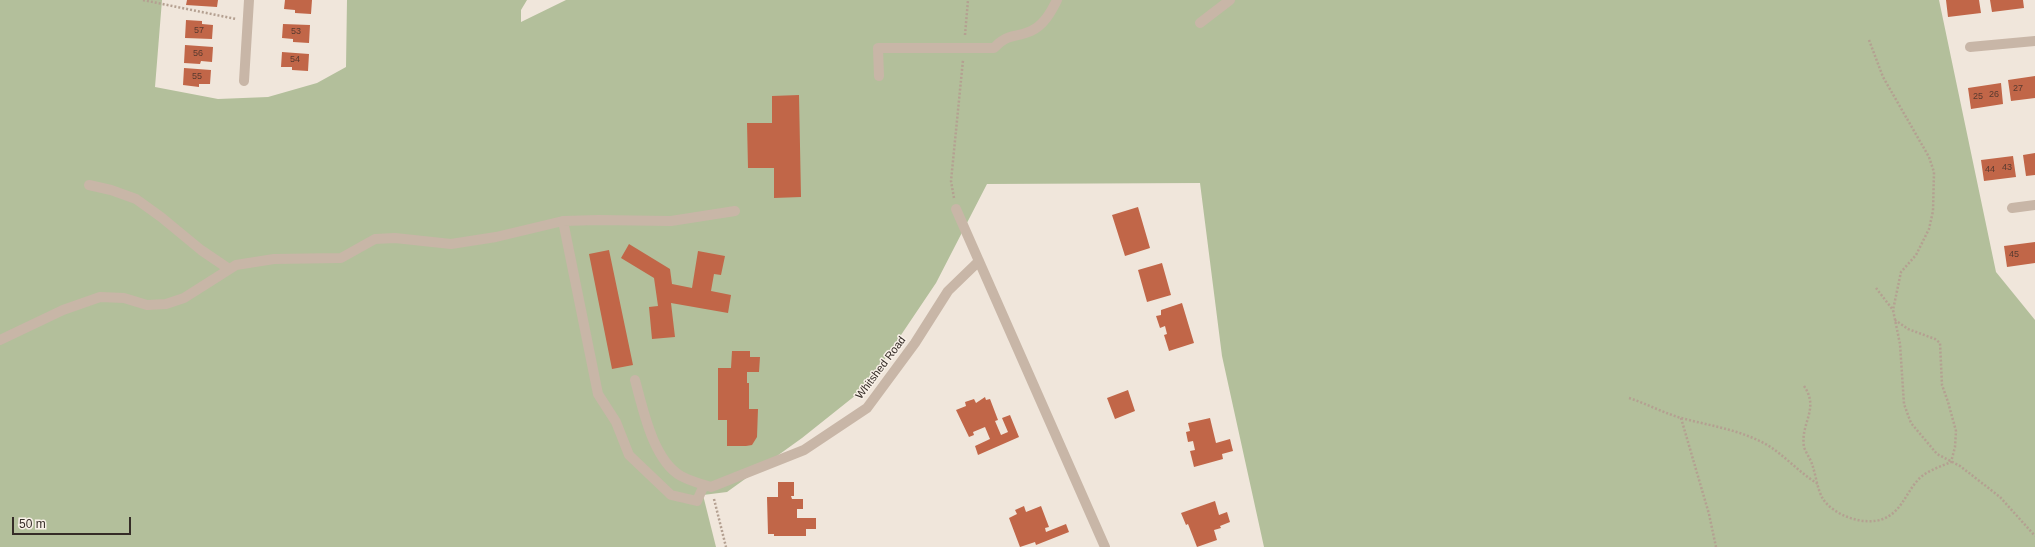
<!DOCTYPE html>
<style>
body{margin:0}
#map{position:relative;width:2035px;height:547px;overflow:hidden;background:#f0e6db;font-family:Helvetica,sans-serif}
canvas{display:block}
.scale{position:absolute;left:12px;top:517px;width:119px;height:18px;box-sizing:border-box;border:2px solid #352c27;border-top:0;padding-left:5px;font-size:12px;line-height:14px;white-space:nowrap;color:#352c27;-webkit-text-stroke:3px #f8f0e7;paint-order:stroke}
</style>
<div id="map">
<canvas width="2035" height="547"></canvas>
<div class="scale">50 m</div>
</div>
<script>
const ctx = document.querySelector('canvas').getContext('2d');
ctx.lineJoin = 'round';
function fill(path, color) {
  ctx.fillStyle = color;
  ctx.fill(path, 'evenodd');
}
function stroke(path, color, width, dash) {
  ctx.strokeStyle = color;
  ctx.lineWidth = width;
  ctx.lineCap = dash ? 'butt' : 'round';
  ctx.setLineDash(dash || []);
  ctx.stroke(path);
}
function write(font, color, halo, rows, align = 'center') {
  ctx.font = font + ' Helvetica,sans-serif';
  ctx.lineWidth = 3;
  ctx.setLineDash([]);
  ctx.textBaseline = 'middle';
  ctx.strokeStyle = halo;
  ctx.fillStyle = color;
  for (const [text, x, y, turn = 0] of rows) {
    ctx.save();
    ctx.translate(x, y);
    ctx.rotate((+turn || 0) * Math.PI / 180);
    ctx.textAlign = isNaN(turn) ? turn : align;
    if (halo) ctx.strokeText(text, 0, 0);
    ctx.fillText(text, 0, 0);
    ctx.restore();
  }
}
const green = new Path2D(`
 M0,0H162L155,87L218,99L268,97L317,83L346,67L347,0H527L521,10V22L566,0H1939L1996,272L2035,320V547H1264L1222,356L1200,183L987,184L936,283L866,387L802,438L727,492L703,495L716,547H0Z`);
const building = new Path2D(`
 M187,0H218L217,7L186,5Z
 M285,0H312L311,14L295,13V10L284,9Z
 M1946,0H1979L1981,13L1948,17Z
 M1990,0H2023L2024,8L1992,12Z
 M186,20L202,21V24L213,25L212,39L185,38Z
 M283,24L310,25L309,43L293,42V39L282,38Z
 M185,45L213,47L212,62L201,61L200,64L184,63Z
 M282,52L309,54L308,71L292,70V67H281Z
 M184,68L211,70L210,84H199V87L183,85Z
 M2035,76V98L2011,101L2008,80Z
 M2001,83L2003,104L1971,109L1968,88Z
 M799,95L801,197L774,198V168H748L747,123H772V96Z
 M2035,153V175L2026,176L2023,155Z
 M2013,156L2016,177L1984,181L1981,160Z
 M1138,207L1150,248L1125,256L1112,215Z
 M2035,242V263L2007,267L2004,246Z
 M629,244L670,269L672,284L692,288L698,251L725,256L721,275L714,274L711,291L731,295L728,313L671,303L675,337L652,339L649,307L658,306L654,278L621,258Z
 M609,250L633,365L612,369L589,254Z
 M1162,263L1171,295L1147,302L1138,270Z
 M1182,303L1194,343L1169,351L1164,335L1167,334L1165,326L1160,328L1156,316L1161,315V310Z
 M732,351H750V357H760L759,372H747V383H749V409H758L757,437L752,445L746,446H727V420H718V368H731Z
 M1128,390L1135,411L1115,419L1107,398Z
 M985,397L986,400L990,399L998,420L995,421L1001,435L1008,432L1002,418L1010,415L1019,437L978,455L975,446L990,439L985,427L973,432L974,435L969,437L956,410L966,406L965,402L974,399L976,403Z
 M1210,418L1216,443L1230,439L1233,451L1222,454L1223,459L1194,467L1190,451L1195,450L1193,441L1188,442L1186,432L1190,431L1188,423Z
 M778,482H794V496H791L792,499H803V509H797V518H816V529H806V536H774V534H768L767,497H778Z
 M1215,501L1219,515L1227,512L1230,522L1220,526L1221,528L1214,530L1217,540L1197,547L1188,524L1186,525L1181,513Z
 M1024,506L1026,512L1041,506L1049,527L1045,528L1046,532L1066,524L1069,532L1036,545L1035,542L1020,547L1009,518L1017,514L1015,510Z`);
const path = new Path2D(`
 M143,0L236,19
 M965,35L968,0
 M1869,40L1883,77L1929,157L1934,172L1933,211L1929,229L1916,255L1901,272L1893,310L1900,344L1904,404L1911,423L1937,454L1960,466L2000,497L2035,536
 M954,198L951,181L963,60
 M1876,288L1893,310
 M1804,386C1820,409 1800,423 1804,447C1806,453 1810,458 1812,464C1816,475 1817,489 1823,499C1834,516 1865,526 1883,519C1901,512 1905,495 1917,481C1925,471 1940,467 1951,462L1955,447L1956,431L1948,402L1942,385L1940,343L1935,339L1908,329L1895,320
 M1629,398C1647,404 1664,413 1681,418C1711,426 1742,430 1769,446C1786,457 1800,473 1818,484
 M1681,418L1709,514L1716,547
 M714,499L726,547`);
const minor = new Path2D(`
 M1200,23L1230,0
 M1970,47L2035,41
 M879,76L878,48H994C1007,33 1016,38 1031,31C1044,25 1051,12 1057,0
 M244,81L249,0
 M89,185L111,190L136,199L161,217L201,250L229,269
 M2012,208L2035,205
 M956,209L1105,547
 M563,221L598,394L616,422L629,455L671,495L697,501L704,485
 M0,340L63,310L100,297L124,298L147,305L166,304L184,298L236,265L274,259L341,258L375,239L395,238L451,244L496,237L563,221L598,220L671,221L735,211
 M635,380C643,409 653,460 681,476C690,481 701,484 711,487L804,450L867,408L915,343L948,291L979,261`);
const numberNames = [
 ["57",199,31],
 ["53",296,32],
 ["56",198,54],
 ["54",295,60],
 ["55",197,77],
 ["27",2018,89],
 ["26",1994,95],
 ["25",1978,97],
 ["43",2007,168],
 ["44",1990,170],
 ["45",2014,255]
];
const streetNames = [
 ["Whitshed Road",881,368,-53]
];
fill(green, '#b3bf9b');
fill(building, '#c16648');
stroke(path, '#b4a091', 2.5, [2, 2]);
stroke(minor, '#c8b6a7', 10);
write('9px', '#583a2f', null, numberNames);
write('11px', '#352c27', '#f8f0e7', streetNames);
</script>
